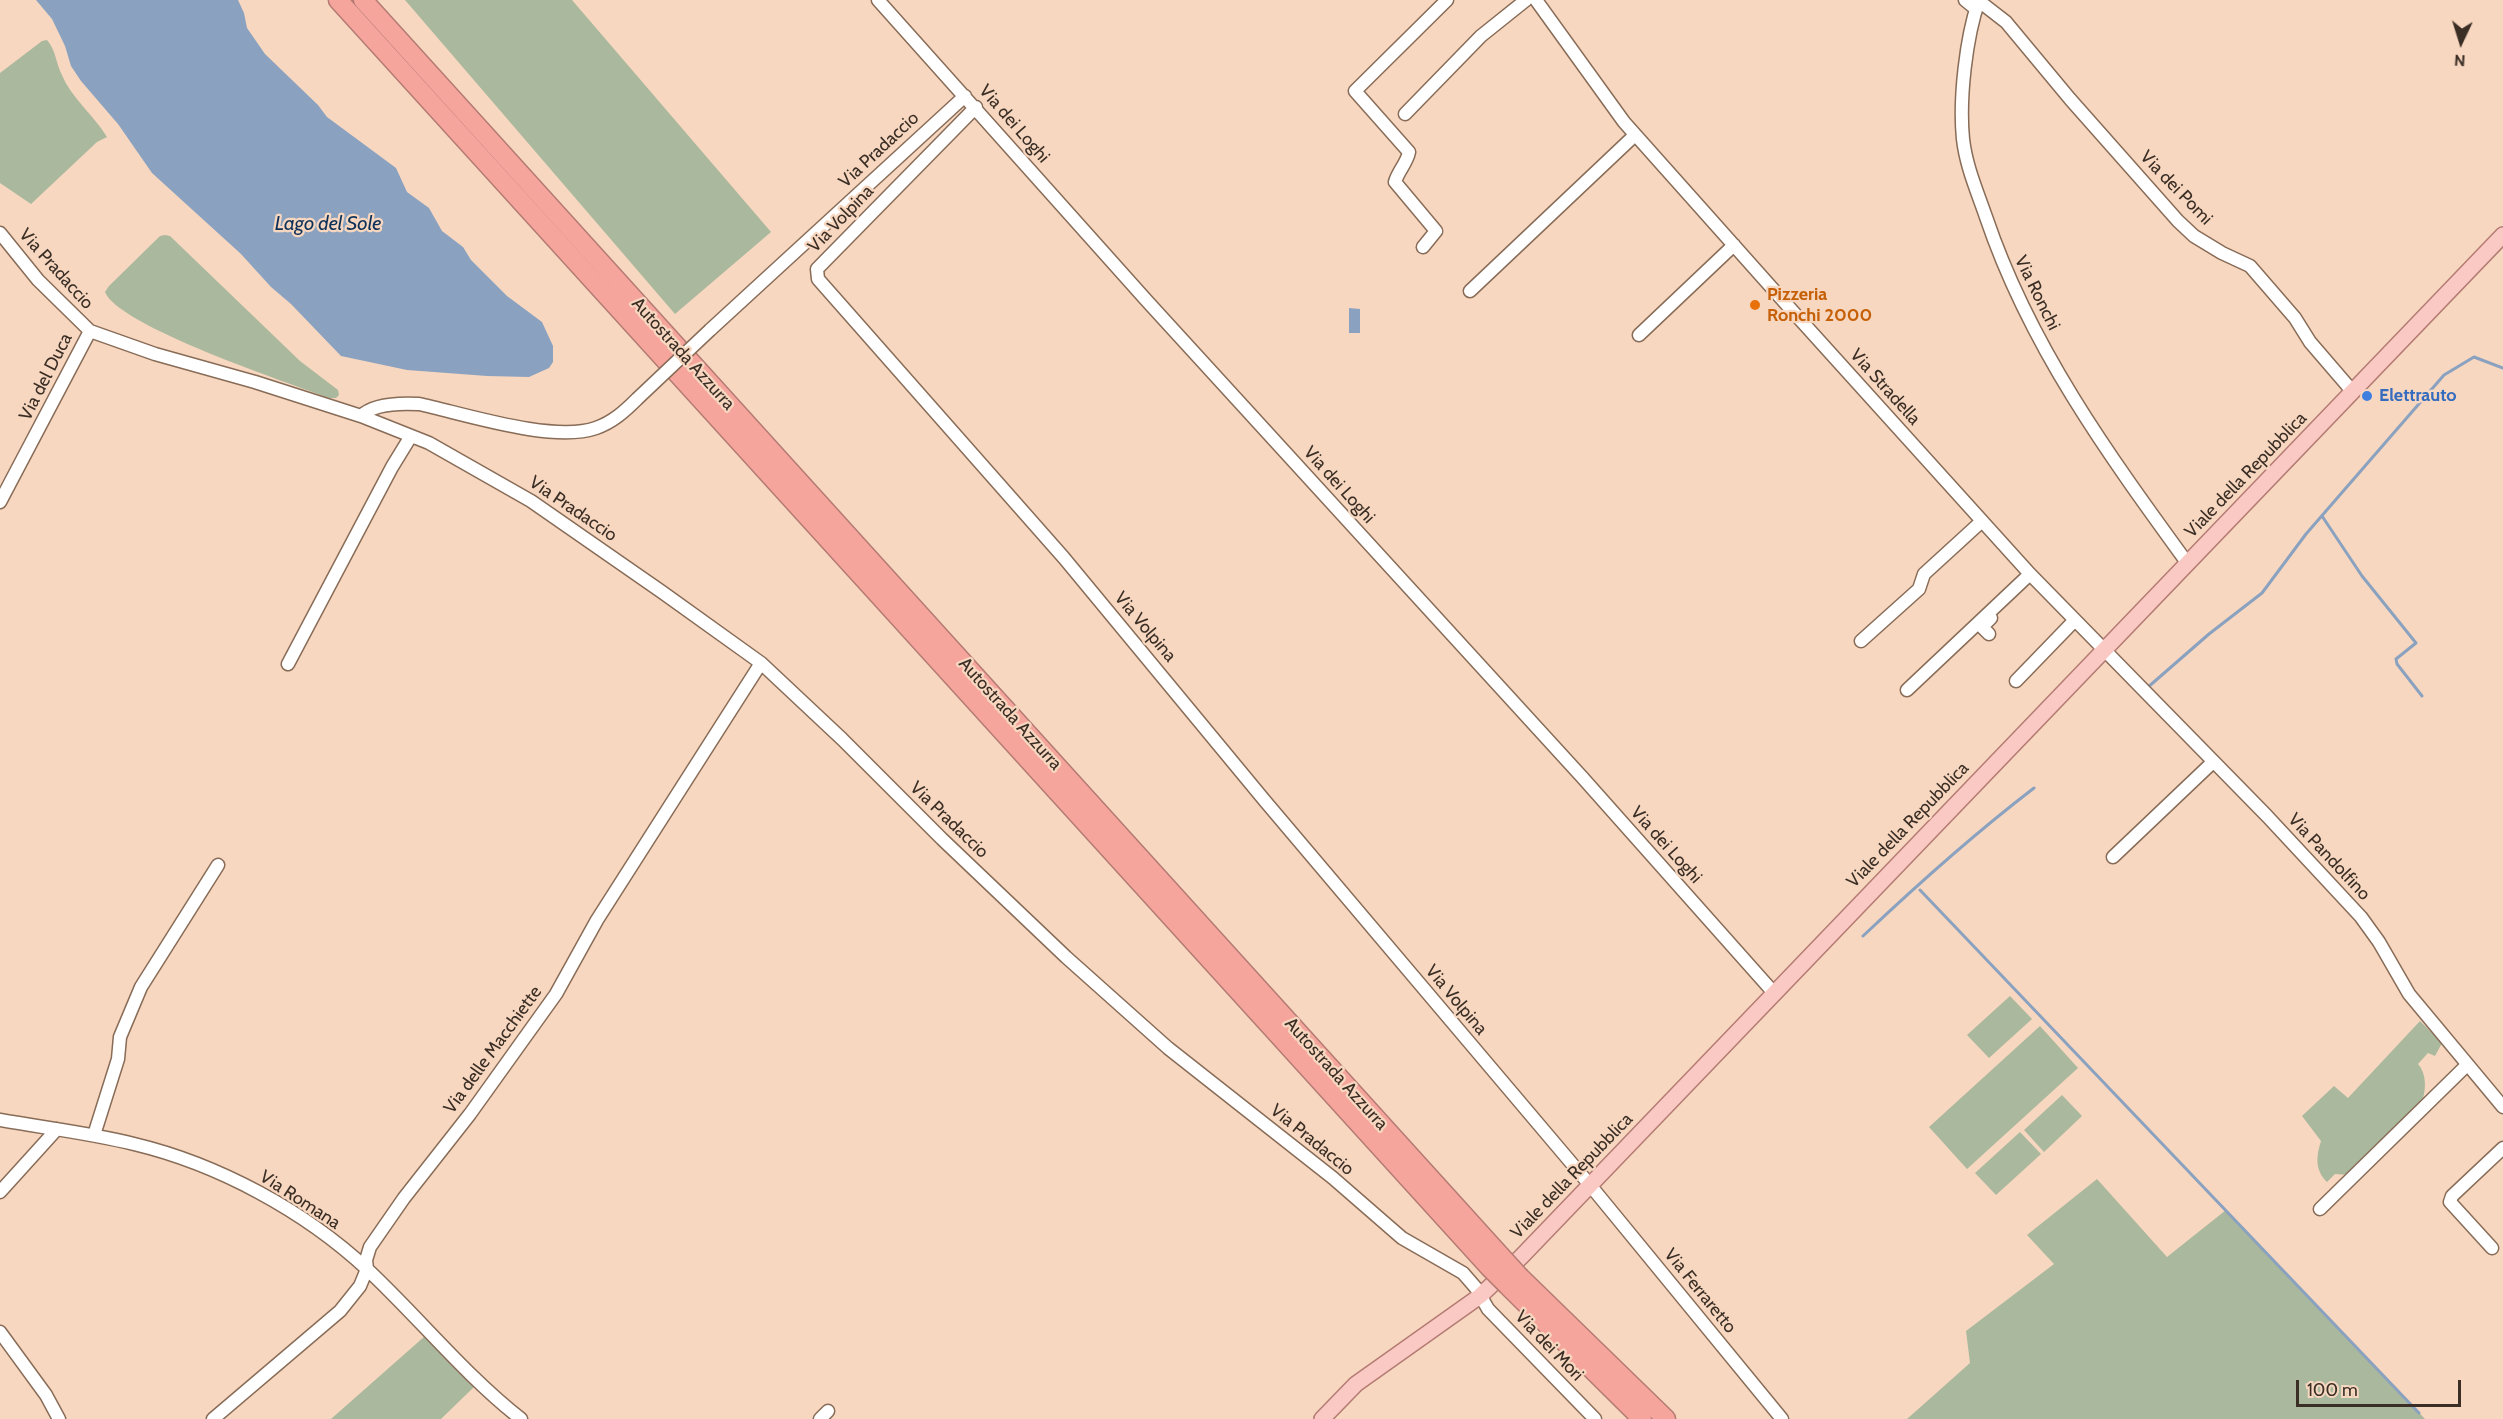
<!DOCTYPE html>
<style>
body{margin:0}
#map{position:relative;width:2503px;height:1419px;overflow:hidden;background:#f7d7c0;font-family:Cabin,sans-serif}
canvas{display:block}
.north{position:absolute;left:2431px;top:12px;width:60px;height:60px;-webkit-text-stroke:4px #f7d7c0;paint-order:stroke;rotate:184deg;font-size:16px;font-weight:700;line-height:24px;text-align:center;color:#3a2e25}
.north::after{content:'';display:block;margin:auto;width:21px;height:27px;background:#3a2e25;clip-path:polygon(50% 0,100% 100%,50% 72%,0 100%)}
.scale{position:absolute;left:2296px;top:1380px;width:165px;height:27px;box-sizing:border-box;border:3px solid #3a2e25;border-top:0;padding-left:8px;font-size:18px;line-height:21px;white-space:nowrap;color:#3a2e25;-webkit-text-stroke:4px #f7d7c0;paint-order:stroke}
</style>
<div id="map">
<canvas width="2503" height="1419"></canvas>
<div class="north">N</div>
<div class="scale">100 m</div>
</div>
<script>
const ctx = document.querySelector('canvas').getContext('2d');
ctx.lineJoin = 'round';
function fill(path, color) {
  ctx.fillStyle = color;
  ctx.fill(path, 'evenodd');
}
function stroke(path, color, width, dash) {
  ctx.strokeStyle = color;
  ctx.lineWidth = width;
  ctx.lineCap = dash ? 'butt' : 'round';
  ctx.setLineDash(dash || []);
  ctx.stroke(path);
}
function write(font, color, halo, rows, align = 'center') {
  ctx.font = font + ' Cabin,sans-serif';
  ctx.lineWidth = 4.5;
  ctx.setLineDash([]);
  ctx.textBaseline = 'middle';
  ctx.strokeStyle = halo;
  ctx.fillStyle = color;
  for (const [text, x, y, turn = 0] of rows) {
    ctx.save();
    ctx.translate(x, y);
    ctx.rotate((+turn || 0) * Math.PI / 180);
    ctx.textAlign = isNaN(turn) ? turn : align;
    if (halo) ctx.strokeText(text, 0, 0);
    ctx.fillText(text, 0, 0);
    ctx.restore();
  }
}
const green = new Path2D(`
 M405,0H572L771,232L675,314Z
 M47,40C56,50 56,64 62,75C72,99 94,115 107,137L97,142L31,204L0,183V73L42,41Z
 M165,235L170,236L300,361L338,390L339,395L336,398H329C289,383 118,326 105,292L109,286L160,236Z
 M2010,996L2032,1019L1989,1058L1967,1035Z
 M2420,1021L2442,1043L2435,1056L2428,1053L2418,1064C2427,1074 2426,1090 2422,1102L2350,1175L2335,1174L2327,1182C2315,1170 2316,1157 2321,1141L2302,1116L2334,1086L2348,1098Z
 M2040,1026L2078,1068L1967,1169L1929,1127Z
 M2062,1095L2082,1116L2044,1152L2024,1130Z
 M2020,1132L2041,1154L1996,1195L1975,1173Z
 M2097,1179L2167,1257L2226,1210L2425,1419H1907L1970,1363L1966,1331L2054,1264L2027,1235Z
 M425,1336L475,1386L441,1419H331Z`);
const water = new Path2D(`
 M36,0H238L244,13L247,28L265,54L318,105L327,117L396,168L407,192L429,208L442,231L463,247L471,260L507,296L542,322L553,346V362L549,368L529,377L487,376L407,370L341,356L291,304L271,287L241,254L152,173L118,124L81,81L71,66L65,46L52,19Z
 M1349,308L1360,309V333H1349Z`);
const stream = new Path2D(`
 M2322,516L2362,576L2416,643L2396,659L2397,664L2422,696
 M2147,688L2209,634L2262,593L2306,534L2444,375L2474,357L2503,368
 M1920,890L2419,1413
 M1863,936C1918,884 1974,834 2034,788`);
const minor = new Path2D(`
 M878,0L1147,301L1582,777L1774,993
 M1536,0L1624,122L1796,315L2030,574L2267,816L2361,917L2379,942L2409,994L2503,1107
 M1965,0L1976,9
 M1979,0C1966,37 1959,99 1963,139C1966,166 1977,191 1986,217C2030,347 2108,454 2188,564
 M1979,1L2006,22L2070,99L2178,221L2194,236L2222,253L2250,266L2295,318L2310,342L2353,392
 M976,107L817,269L818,279L1064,558L1265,801L1590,1185L1782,1419
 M1405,114L1481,36L1526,0
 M0,233L38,280L90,331L155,354L255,382L361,416L429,443L531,501L662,592L761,663L842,739L942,839L1066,957L1168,1048L1333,1178L1402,1238L1463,1273L1476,1288L1488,1309L1595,1419
 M1423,247L1436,231L1395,182C1398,171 1407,163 1409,152L1355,91L1447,0
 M1470,291L1635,135
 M710,330L965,96
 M1639,335L1734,245
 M361,416C374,403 401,403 419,404C465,414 553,443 596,428C613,422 625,411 637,399
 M0,502L90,331
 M1989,634L1982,627L1991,618
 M1861,641L1919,589L1924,574L1982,521
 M288,664L392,467L411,436
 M2016,681L2075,620
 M1907,690L2030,574
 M2113,857L2213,762
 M0,1120C45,1128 90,1133 134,1144C218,1164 305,1211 368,1270C420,1319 465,1375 521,1419
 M94,1135L118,1059L120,1037L141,987L218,865
 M0,1192L57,1129
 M2320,1209L2467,1065
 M2492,1248L2450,1202L2452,1196L2503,1148
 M0,1332L46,1395L59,1419
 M213,1419L340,1311L360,1286L367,1269L366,1260L370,1247L404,1198L470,1114L556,994L597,920L761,663
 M820,1419L828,1411`);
const major = new Path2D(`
 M1322,1419L1356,1384L1480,1296L1521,1257L2503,235`);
const highway = new Path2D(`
 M338,0L1489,1267
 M363,0L1500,1255
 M1520,1277L1666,1419
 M1507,1285L1642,1419`);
const minorBridge = new Path2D(`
 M637,399L710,330`);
const highwayBridge = new Path2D(`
 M1500,1255L1520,1277
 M1489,1267L1507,1285`);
const markers = [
 [1755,305,6,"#e8710a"],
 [2367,396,6,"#3f7fe0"]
];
const streetNames = [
 ["Via dei Loghi",1014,124,49],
 ["Via Pradaccio",879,150,-43],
 ["Via dei Pomi",2176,188,46],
 ["Via Volpina",841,219,-46],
 ["Via Pradaccio",56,269,48],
 ["Via Ronchi",2037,293,64],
 ["Autostrada Azzurra",683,354,48],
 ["Via del Duca",46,377,-63],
 ["Via Stradella",1885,387,48],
 ["Viale della Repubblica",2246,475,-46],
 ["Via dei Loghi",1339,485,48],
 ["Via Pradaccio",573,509,34],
 ["Via Volpina",1145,627,50],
 ["Autostrada Azzurra",1010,714,48],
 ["Via Pradaccio",949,820,44],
 ["Viale della Repubblica",1908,825,-46],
 ["Via dei Loghi",1666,845,48],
 ["Via Pandolfino",2329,857,47],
 ["Via Volpina",1456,1000,50],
 ["Via delle Macchiette",493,1050,-54],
 ["Autostrada Azzurra",1336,1074,48],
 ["Via Pradaccio",1312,1140,39],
 ["Viale della Repubblica",1572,1176,-46],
 ["Via Romana",300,1200,33],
 ["Via Ferraretto",1700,1291,51],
 ["Via dei Mori",1549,1346,46]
];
const foodNames = [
 ["Pizzeria",1767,295],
 ["Ronchi 2000",1767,316]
];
const shopNames = [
 ["Elettrauto",2379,396]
];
const waterNames = [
 ["Lago del Sole",328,224]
];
fill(green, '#aab89d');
fill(water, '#8aa2bf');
stroke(stream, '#8aa2bf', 3);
stroke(minor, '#886c57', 15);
stroke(major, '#b47b73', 18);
stroke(highway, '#b47b73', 21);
stroke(minor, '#fff', 12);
stroke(major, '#fac9c4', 15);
stroke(highway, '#f6a59d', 18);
stroke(minorBridge, '#886c57', 15, []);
stroke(highwayBridge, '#b47b73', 21, []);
stroke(minorBridge, '#fff', 12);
stroke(highwayBridge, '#f6a59d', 18);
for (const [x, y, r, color] of markers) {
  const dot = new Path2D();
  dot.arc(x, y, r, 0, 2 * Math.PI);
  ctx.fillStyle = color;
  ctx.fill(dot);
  stroke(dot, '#f7d7c0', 2);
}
write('18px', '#3a2e25', '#f7d7c0', streetNames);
write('bold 18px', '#c56008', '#f7d7c0', foodNames, 'left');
write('bold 18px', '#366cbe', '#f7d7c0', shopNames, 'left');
write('italic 20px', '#0d3158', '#f7d7c0', waterNames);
</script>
